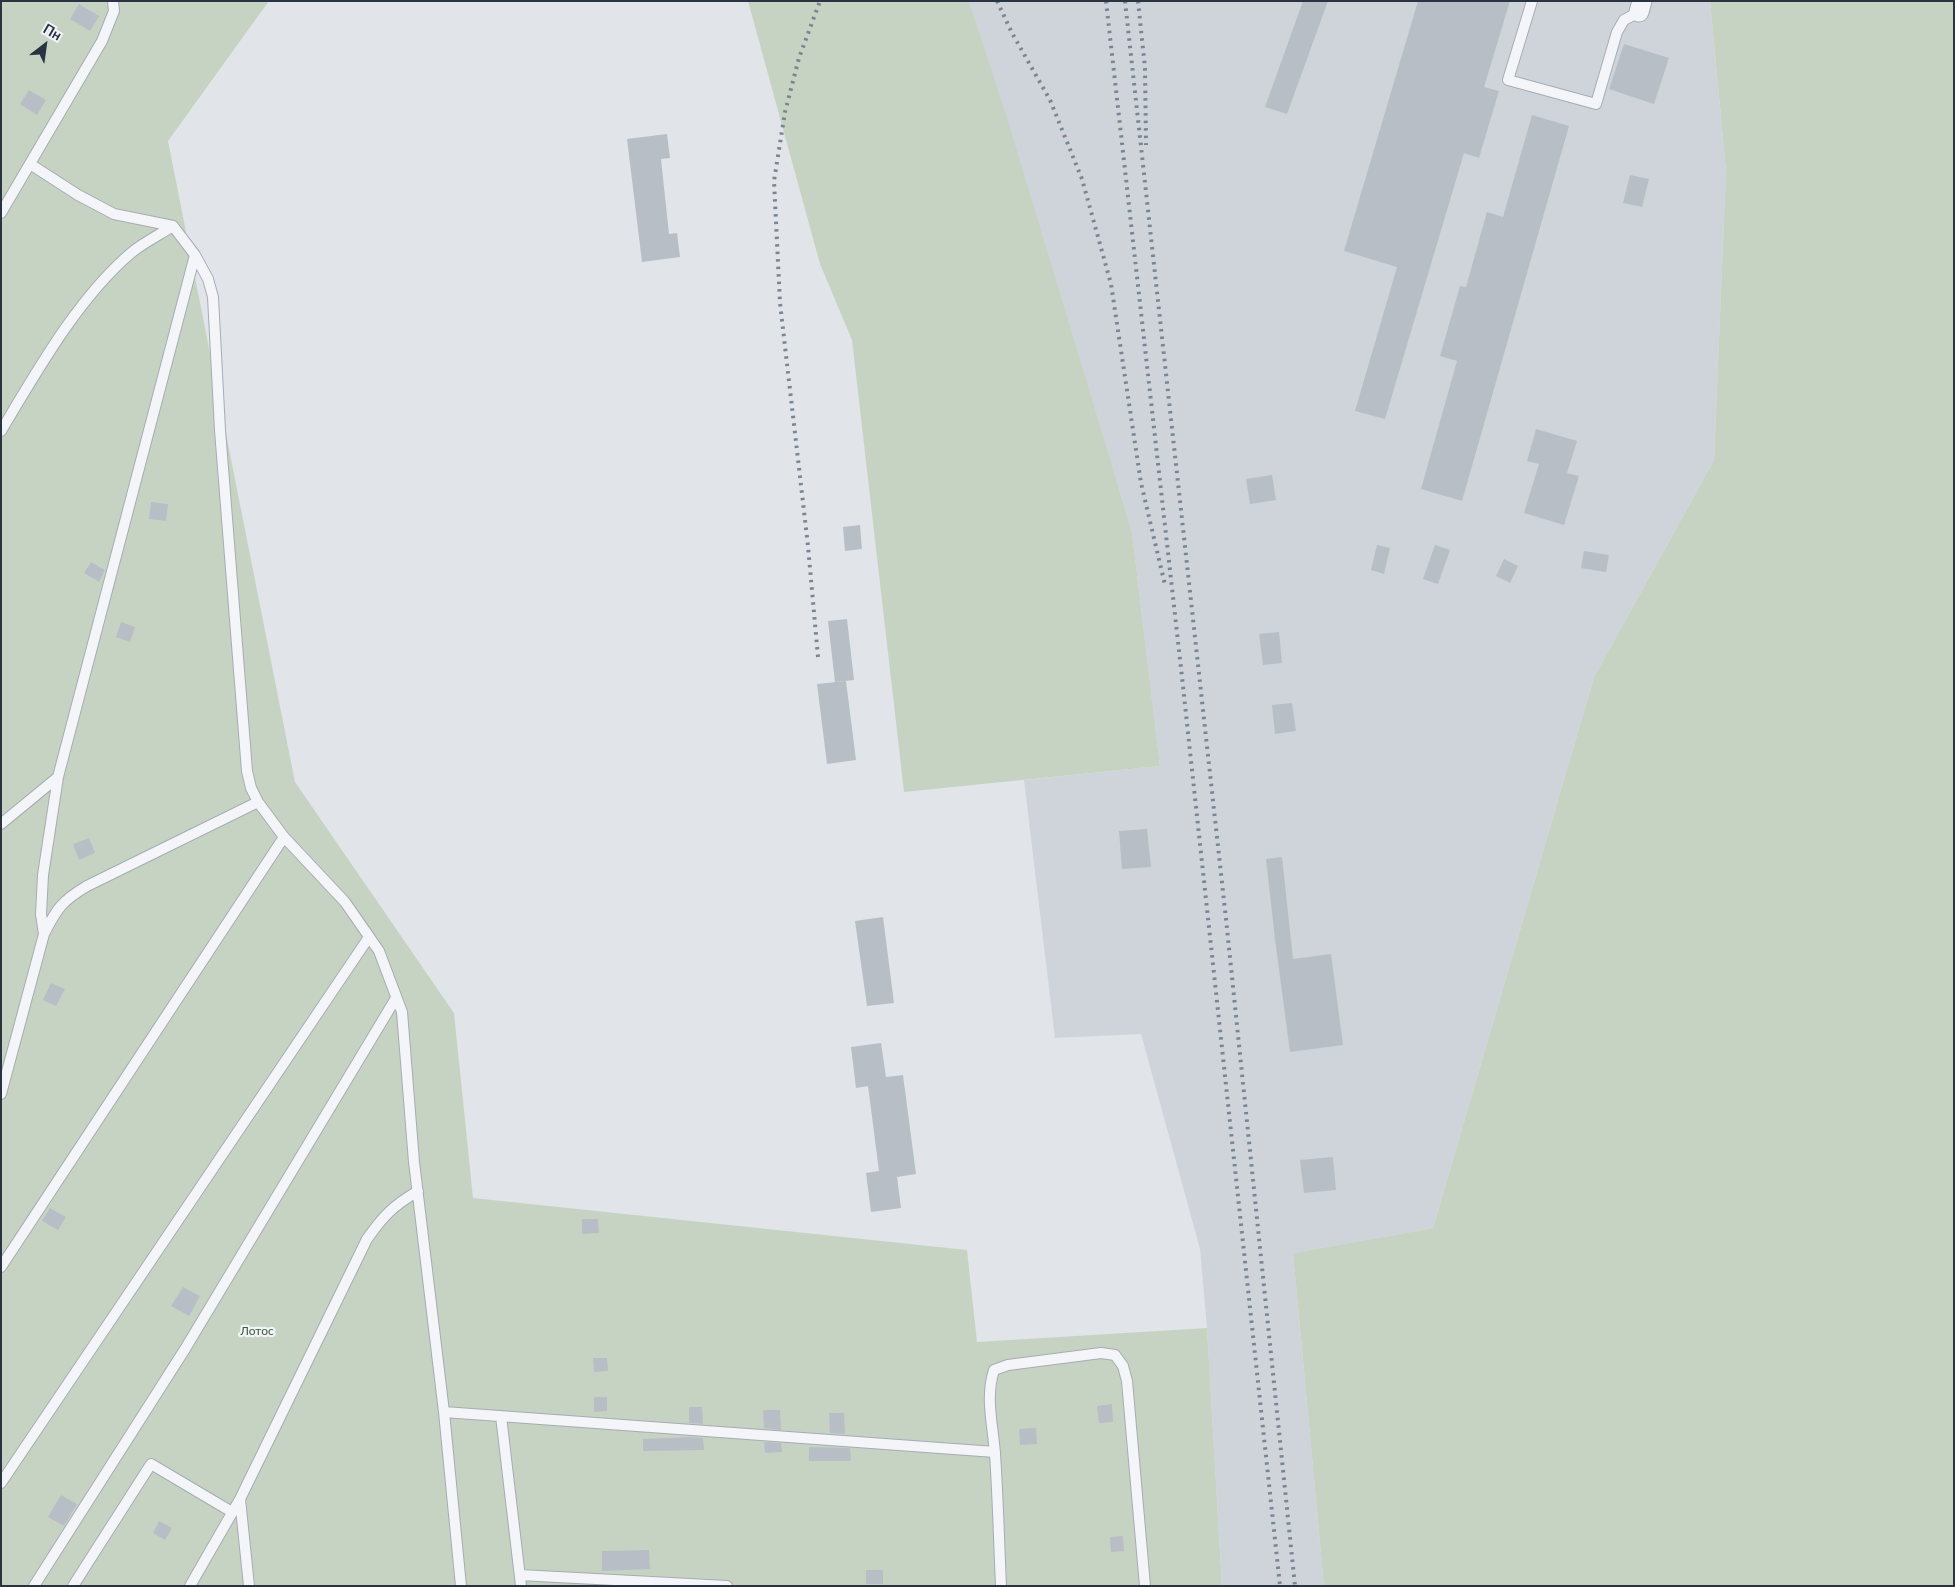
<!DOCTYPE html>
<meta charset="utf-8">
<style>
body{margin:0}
#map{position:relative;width:1955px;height:1587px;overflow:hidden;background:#e1e5e9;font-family:Lato,sans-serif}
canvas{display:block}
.frame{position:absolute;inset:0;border:2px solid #293341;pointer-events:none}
.north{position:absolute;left:20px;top:20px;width:50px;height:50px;-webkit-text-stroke:4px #f0f3f7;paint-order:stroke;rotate:30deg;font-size:14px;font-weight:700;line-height:20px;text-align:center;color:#293341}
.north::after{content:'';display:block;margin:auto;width:18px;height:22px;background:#293341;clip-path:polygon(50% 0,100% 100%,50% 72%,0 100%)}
</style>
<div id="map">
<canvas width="1955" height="1587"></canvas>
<div class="frame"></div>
<div class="north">Пн</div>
</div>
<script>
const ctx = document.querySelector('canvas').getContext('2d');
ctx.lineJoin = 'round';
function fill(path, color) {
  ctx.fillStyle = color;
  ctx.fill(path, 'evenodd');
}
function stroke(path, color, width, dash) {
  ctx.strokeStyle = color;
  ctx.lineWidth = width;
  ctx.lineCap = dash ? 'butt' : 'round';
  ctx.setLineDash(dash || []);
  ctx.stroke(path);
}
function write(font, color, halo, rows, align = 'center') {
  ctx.font = font + ' Lato,sans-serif';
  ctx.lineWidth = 4.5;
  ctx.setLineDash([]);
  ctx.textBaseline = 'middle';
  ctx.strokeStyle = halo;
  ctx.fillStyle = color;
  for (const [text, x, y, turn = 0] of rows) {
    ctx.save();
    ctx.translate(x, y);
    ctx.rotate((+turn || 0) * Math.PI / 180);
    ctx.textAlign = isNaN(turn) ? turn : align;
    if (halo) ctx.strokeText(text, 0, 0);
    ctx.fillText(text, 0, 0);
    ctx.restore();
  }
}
const built = new Path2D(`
 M969,1H1710L1726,171L1714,460L1594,677L1433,1228L1293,1253L1324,1586H1222L1207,1328L1200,1249L1141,1034L1055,1038L1024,780L1160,766L1132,532Z`);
const green = new Path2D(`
 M1,1H269L168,141L295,782L454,1013L473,1198L967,1250L977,1342L1207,1328L1222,1586H1Z
 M748,1H969L1008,121L1132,532L1160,766L904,792L852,340L820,264Z
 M1710,1H1954V1586H1324L1293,1253L1433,1228L1594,677L1714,460L1726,171Z`);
const building = new Path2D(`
 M1303,1H1328L1287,114L1265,107Z
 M1418,1H1510L1484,87L1499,91L1479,158L1464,153L1385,419L1355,411L1397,267L1344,251Z
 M79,4L99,16L90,31L70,19Z
 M1624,44L1669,58L1654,104L1609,89Z
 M29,90L46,100L37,115L20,104Z
 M1532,115L1569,126L1462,501L1421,489L1457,361L1440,356L1460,286L1466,287L1487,212L1503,217Z
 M667,134L670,158L661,159L669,234L677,233L680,257L642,262L627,139Z
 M1630,175L1649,179L1642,207L1623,203Z
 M1536,429L1577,441L1567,473L1579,476L1564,525L1524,513L1539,464L1527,461Z
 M1272,475L1276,500L1250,504L1246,479Z
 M151,502L168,504L166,521L149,519Z
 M860,525L862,549L845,551L843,527Z
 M1377,545L1390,548L1384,574L1371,570Z
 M1435,545L1450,550L1438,584L1423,579Z
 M1584,551L1609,555L1606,572L1581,568Z
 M1504,559L1518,566L1510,583L1496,576Z
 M91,562L105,570L99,582L84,573Z
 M847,619L854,680L835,682L828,621Z
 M121,622L135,627L130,642L116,637Z
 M1279,632L1282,663L1263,665L1259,634Z
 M846,681L856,760L827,764L817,684Z
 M1292,703L1296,731L1275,734L1272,705Z
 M1147,829L1151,867L1122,869L1119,831Z
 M89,838L95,853L79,860L73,844Z
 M1282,857L1293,959L1331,954L1343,1045L1290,1052L1275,939L1266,859Z
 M883,917L894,1003L867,1006L855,921Z
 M51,983L65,989L56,1006L43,1000Z
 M881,1043L886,1077L903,1075L916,1174L897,1177L901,1208L871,1212L866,1173L879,1171L868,1086L856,1088L851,1047Z
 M1333,1157L1336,1190L1304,1193L1300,1160Z
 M50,1208L66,1217L58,1230L42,1221Z
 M582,1219H598L599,1233L582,1234Z
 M183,1287L200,1296L189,1316L171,1306Z
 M593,1358H607L608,1371L594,1372Z
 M594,1397H607V1411L594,1412Z
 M1112,1404L1113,1422L1099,1423L1097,1406Z
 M689,1407H702L703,1424L689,1423Z
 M763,1410H780L781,1430L764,1428Z
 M829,1413H844L845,1434L830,1433Z
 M1036,1428L1037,1444L1020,1445L1019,1429Z
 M690,1437L703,1438L704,1450L643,1451V1439Z
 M764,1442L781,1443L782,1452L765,1453Z
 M809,1447L850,1448L851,1461H809Z
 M61,1495L77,1504L64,1526L48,1517Z
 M159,1521L172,1528L165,1540L153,1533Z
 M1123,1536L1124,1551L1111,1552L1110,1537Z
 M649,1550L650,1569L602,1571V1551Z
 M866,1570H883V1584H866Z`);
const lane = new Path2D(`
 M1532,1L1508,80L1596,104L1617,32L1624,20L1639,12
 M30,164L78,195L114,214L173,226L195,255L208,279L213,297L220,430L247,771L251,788L258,802L284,837L345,902L379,951L402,1012L414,1162L444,1412L461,1586
 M1,213L102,41L114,11L113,1
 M1,431C37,371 78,298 131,253C143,243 159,235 173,226
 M1,824L58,777
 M44,934L41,914L43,875L58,777L195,255
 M1,1094L44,934C57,908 62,901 87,886L258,802
 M1,1267L284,837
 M444,1412L995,1452
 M501,1416L521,1586
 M1,1483L369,937
 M240,1499L249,1586
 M520,1575L727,1586
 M34,1586L185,1349L396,998
 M73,1586L151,1464L232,1512
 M190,1586L240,1499L367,1239C384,1215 393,1206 418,1191
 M1001,1586C999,1542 998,1498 995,1454C993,1425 985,1398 994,1370L1008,1365L1101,1353L1115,1355L1123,1366L1127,1381L1145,1586`);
const street = new Path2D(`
 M1639,12L1642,1`);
const rail = new Path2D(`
 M997,1L1012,33L1050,100L1082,179L1111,284L1141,483L1165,585
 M1106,1L1182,677L1280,1586
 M1125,1L1226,919L1295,1586
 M1138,1L1145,68L1146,145
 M818,657L808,546L780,303L774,181L785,112L799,58L820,1`);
const parkNames = [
 ["Лотос",257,1331]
];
fill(built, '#cfd4db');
fill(green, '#c7d3c2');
fill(building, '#b8bec6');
stroke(lane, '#a6acb3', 12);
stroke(street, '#a6acb3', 21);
stroke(lane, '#f3f5f8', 10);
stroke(street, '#f3f5f8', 19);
stroke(rail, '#7a8593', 4, [2.5, 5]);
write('12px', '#405c37', '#f0f3f7', parkNames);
</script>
